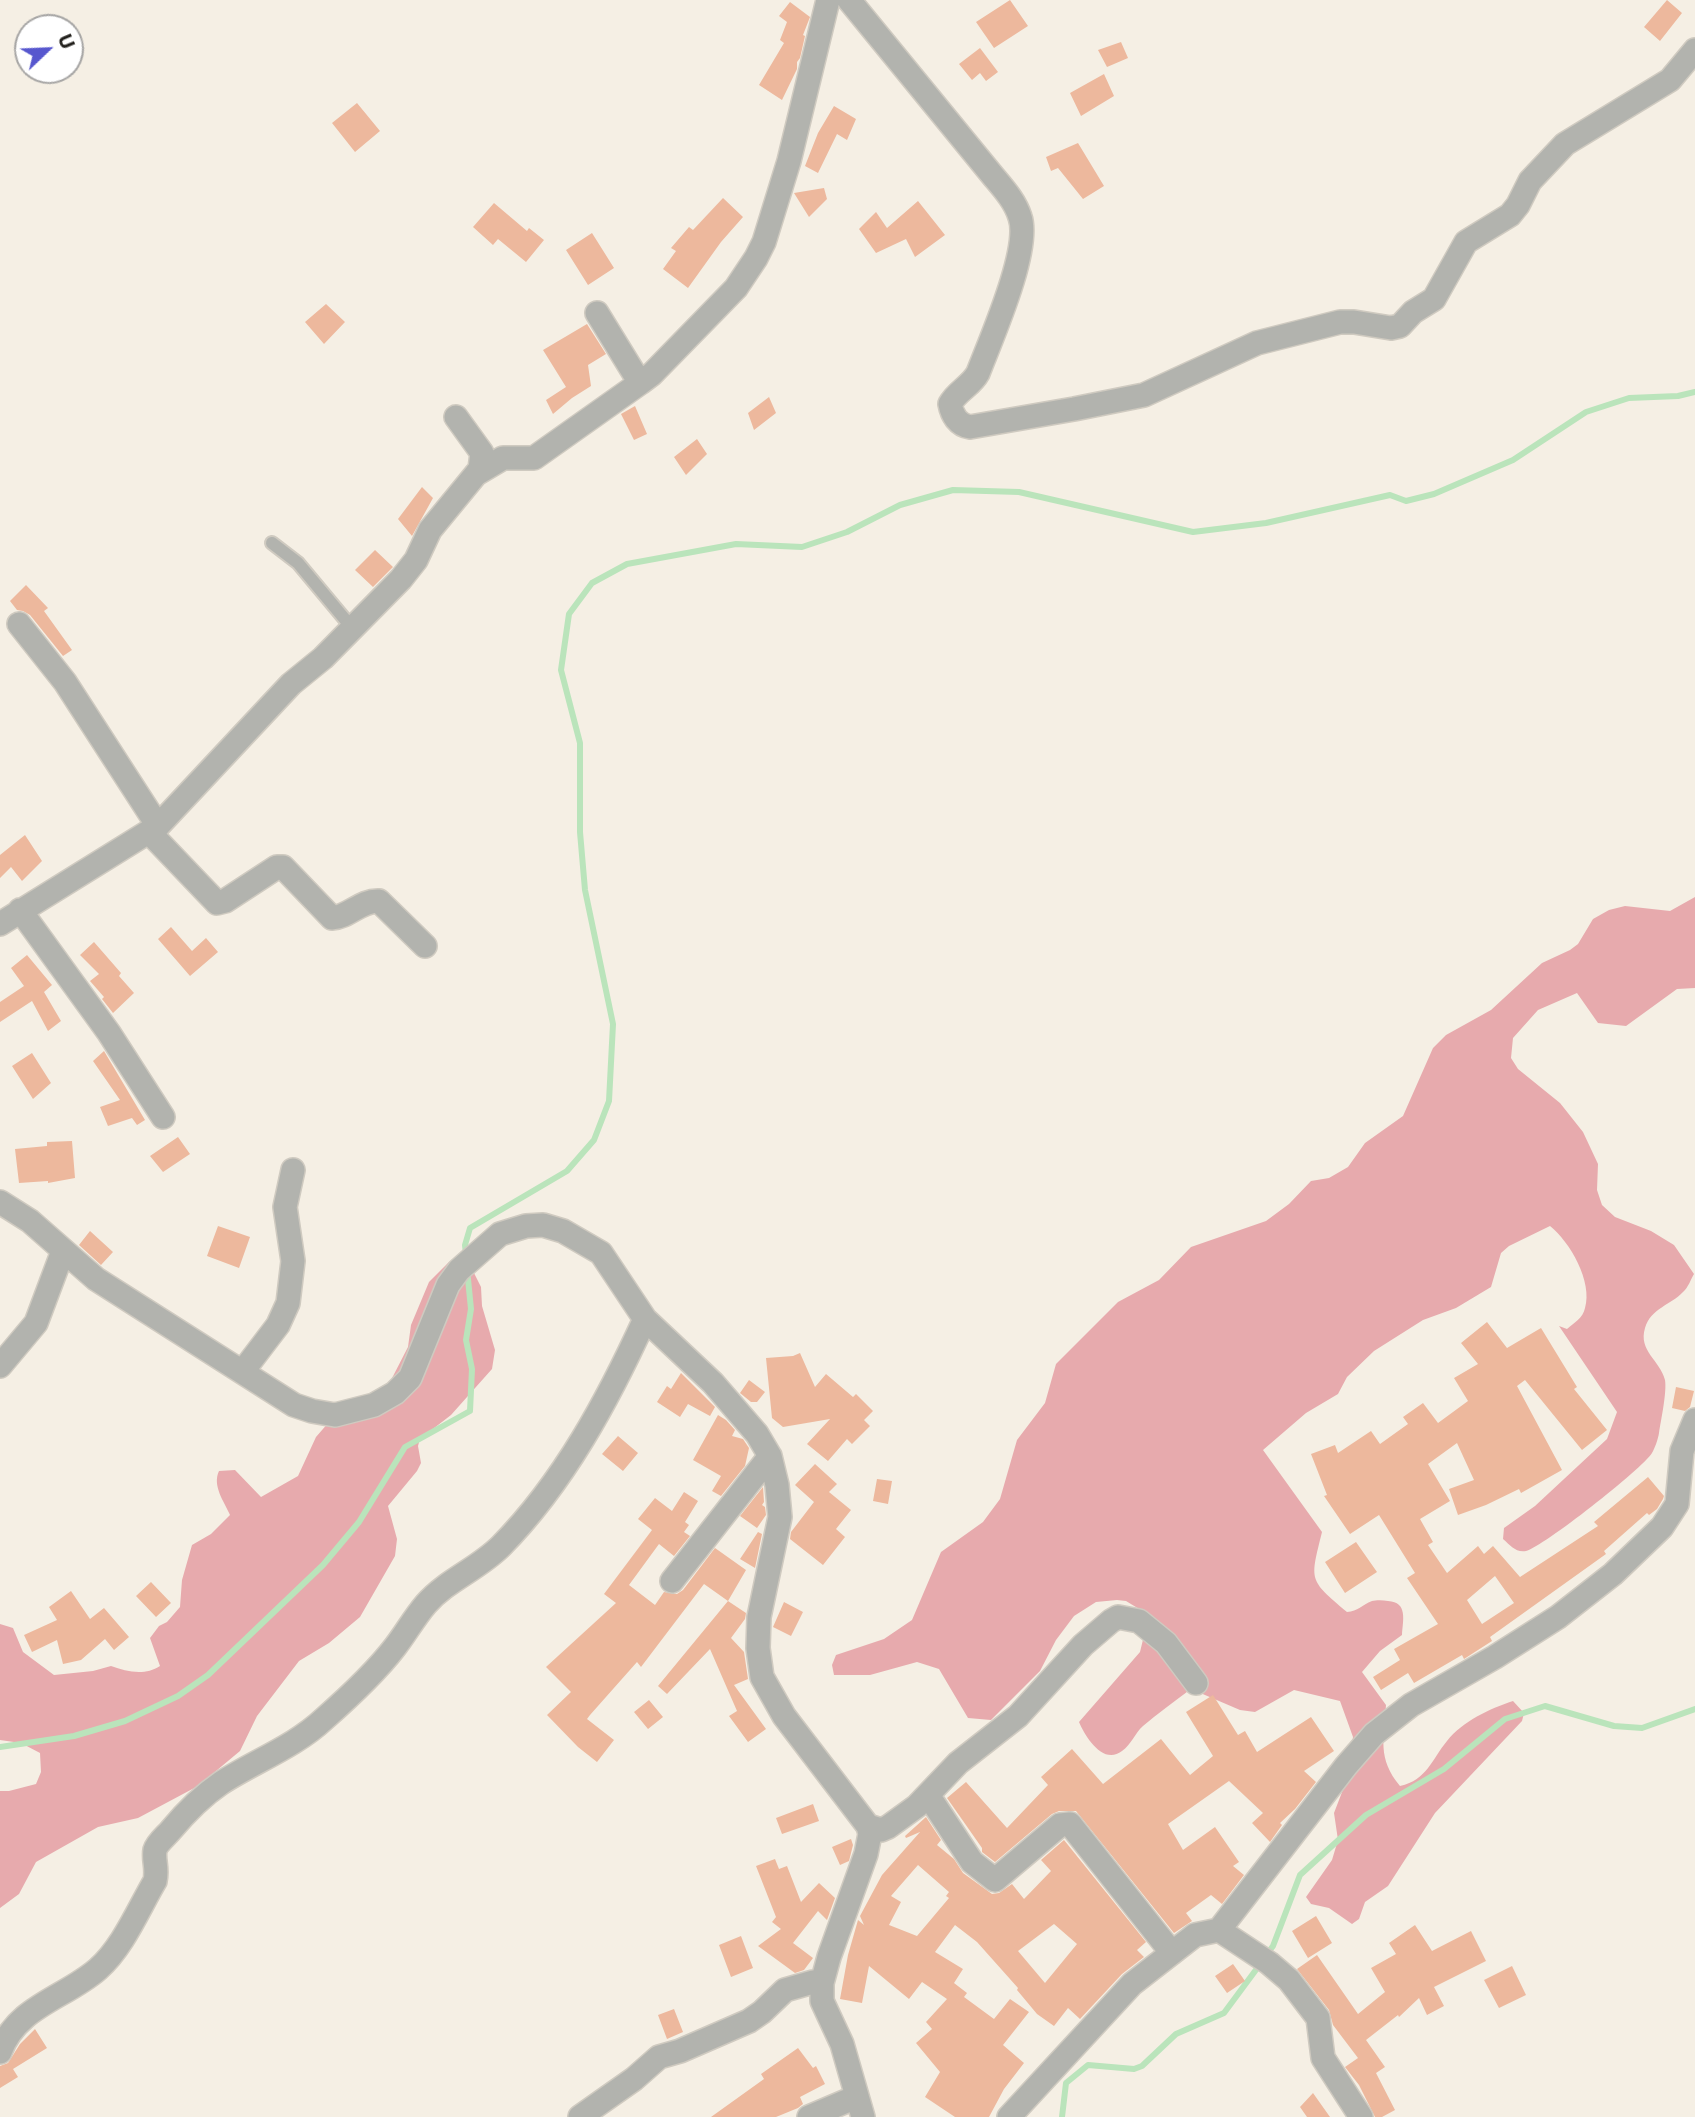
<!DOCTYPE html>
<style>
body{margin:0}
#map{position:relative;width:1695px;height:2117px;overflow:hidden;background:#f5efe4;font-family:Commissioner,sans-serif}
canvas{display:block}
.north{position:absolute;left:14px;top:14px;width:70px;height:70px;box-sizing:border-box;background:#fff;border:2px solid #a6a5a4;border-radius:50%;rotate:67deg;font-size:19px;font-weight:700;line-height:28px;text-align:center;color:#211f1b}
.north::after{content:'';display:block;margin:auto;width:24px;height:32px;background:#5757ce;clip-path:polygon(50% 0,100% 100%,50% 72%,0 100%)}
</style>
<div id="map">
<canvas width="1695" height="2117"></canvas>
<div class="north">U</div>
</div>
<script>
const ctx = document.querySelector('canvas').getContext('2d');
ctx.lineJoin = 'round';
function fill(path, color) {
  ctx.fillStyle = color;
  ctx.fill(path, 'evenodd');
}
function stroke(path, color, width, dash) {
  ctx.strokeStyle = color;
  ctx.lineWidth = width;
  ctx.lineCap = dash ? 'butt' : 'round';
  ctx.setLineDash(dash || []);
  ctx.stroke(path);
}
const forest = new Path2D(`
 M1695,897V988L1677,989L1626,1026L1598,1023L1577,993L1538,1010L1513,1038L1511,1058L1518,1069L1560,1103L1583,1132L1598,1164L1597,1190L1602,1205L1615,1217L1651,1231L1674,1245L1694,1274C1691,1279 1688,1288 1683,1292C1671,1305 1651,1308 1645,1328C1638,1351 1660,1360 1665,1380C1667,1392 1661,1420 1659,1433C1658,1439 1655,1448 1652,1453C1642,1469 1543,1547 1526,1551C1516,1553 1510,1545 1503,1539L1504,1528L1535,1506L1607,1439L1617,1412L1559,1326L1567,1329C1574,1323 1583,1318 1585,1308C1593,1282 1570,1242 1550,1226L1509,1246L1501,1253L1491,1287L1456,1308L1423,1320L1374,1351L1347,1377L1338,1394L1306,1413L1263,1450L1322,1532C1310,1581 1308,1579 1347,1612C1358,1611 1362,1605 1372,1601C1376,1600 1383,1600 1388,1601C1408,1602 1403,1620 1402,1635L1380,1651L1362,1672L1386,1705C1384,1739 1377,1758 1400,1786C1427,1780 1432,1759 1447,1741C1463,1721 1489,1709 1513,1701L1524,1713L1522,1721L1435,1813L1388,1886L1365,1902L1359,1919L1352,1924L1329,1908L1311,1904L1306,1897L1332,1860L1338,1840L1334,1813L1344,1787L1353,1737L1340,1701L1294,1690L1255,1712L1240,1710L1191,1689C1175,1701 1158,1713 1143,1726C1135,1733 1131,1745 1122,1751C1103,1766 1085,1736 1079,1722L1140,1652L1149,1615L1126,1601L1117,1600L1096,1602L1074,1616L1056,1640L1040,1671L991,1720L968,1718L939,1669L917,1662L870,1675H834L832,1665L836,1655L884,1639L912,1620L941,1552L983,1522L1000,1499L1017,1440L1045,1403L1056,1364L1118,1302L1159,1280L1191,1247L1266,1221L1289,1204L1311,1181L1329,1178L1348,1167L1365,1143L1403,1116L1433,1048L1446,1035L1491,1010L1542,963L1570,950L1578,944L1593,919L1609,910L1625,906L1670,911Z
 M466,1257L481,1287L482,1306L495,1350L492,1369L451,1415L420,1439L418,1446L421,1463L417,1471L388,1506L397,1539L395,1556L360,1617L329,1643L299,1661L257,1716L240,1751L198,1786L138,1818L98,1827L36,1862L19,1894L0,1908V1791H9L36,1784L41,1772L40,1753L21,1743L0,1740V1624L13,1628L23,1652L54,1675L93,1671L111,1666C127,1672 145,1676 160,1666L150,1638L159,1626L167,1622L180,1607L182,1580L192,1545L211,1534L230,1515C224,1501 212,1486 219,1471L235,1470L261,1497L298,1476L316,1437L342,1407L372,1396L389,1384L408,1347L411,1325L429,1282L449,1262Z`);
const stream = new Path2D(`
 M466,1255L465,1245L470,1228L567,1171L594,1140L609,1101L613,1024L585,890L580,832V743L561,670L569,614L592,583L627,564L736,544L802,547L847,532L900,505L953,490L1019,492L1193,532L1266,523L1390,495L1406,501L1434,494L1513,460L1586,412L1629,398L1678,396L1695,392
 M0,1747L74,1736L125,1721L178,1696L208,1675L323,1565L359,1522L405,1447L470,1411L472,1369L466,1340L471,1309L467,1269
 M1267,1954L1273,1946L1300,1875L1366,1815L1444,1769L1505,1719L1545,1706L1614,1726L1642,1728L1695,1709
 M1062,2117L1066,2083L1088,2065L1134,2069L1142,2066L1176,2034L1224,2013L1261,1963`);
const building = new Path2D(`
 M1010,0L1028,26L994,48L976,22Z
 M1667,0L1682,13L1660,41L1644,27Z
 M790,2L810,17L803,35L805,36L800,58L797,62V69L782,100L759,85L784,43L780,40L787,22L779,16Z
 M1121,42L1128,58L1107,67L1098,50Z
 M980,48L998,72L986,81L980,73L972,80L959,64Z
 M1104,74L1114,96L1081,116L1070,93Z
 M357,103L380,131L355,152L332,123Z
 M834,106L856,119L847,140L837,134L818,173L805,166L818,133Z
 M1078,143L1104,186L1083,199L1058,168L1051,171L1046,157Z
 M824,188L827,199L809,217L794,193Z
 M723,198L743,217L721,242L688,288L663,269L676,251L671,248L689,227L693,230Z
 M918,201L945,235L915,257L906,239L876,253L859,229L876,212L887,228Z
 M494,203L527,231L529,228L544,240L526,262L498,239L493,245L473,227Z
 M592,233L614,268L588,285L566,250Z
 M326,304L345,322L324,344L305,322Z
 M587,324L606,354L588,365L591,386L572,398L553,414L546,400L566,387L543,350Z
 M769,397L776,413L754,430L748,413Z
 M635,406L647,434L634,440L621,414Z
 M697,439L707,454L686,475L674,457Z
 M422,487L433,498L412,536L398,519Z
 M375,550L393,567L373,587L355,570Z
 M26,585L48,608L44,611L72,650L63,656L30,615L23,611L17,610L10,601Z
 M25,835L42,861L22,881L11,867L0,878V855Z
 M171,927L192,951L206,938L218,952L190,976L158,939Z
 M94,942L121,973L119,976L134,993L113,1013L102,999L104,997L90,981L99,974L80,955Z
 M27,955L52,985L44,992L61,1021L48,1031L32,1001L0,1022V1002L24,986L11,968Z
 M104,1051L145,1120L137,1125L132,1118L108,1126L100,1107L120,1100L93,1061Z
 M32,1053L51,1083L33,1099L12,1066Z
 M178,1137L190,1154L163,1172L150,1156Z
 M72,1141L75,1178L48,1183V1181L19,1183L15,1149L47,1146V1142Z
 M218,1226L250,1237L239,1268L207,1256Z
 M90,1231L113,1252L101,1265L79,1245Z
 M1487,1322L1507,1348L1541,1328L1577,1387L1574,1389L1607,1430L1582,1450L1525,1380L1517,1386L1562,1470L1521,1493L1519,1489L1486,1505L1458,1515L1449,1489L1474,1480L1457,1443L1428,1464L1450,1501L1420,1519L1433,1542L1428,1545L1447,1573L1478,1546L1484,1554L1493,1546L1520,1577L1598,1526L1594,1522L1648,1477L1664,1496L1663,1499L1657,1509L1649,1515L1647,1513L1604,1551L1606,1554L1490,1637L1492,1641L1464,1659L1462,1655L1414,1683L1408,1673L1381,1690L1373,1677L1400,1660L1394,1649L1438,1624L1407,1578L1415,1573L1379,1515L1350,1534L1324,1496L1327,1495L1311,1454L1335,1445L1338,1453L1371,1431L1380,1444L1408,1424L1403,1417L1423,1403L1438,1423L1468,1401L1454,1378L1478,1364L1461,1343ZM1495,1576L1514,1603L1482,1624L1467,1600Z
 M800,1353L815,1387L826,1374L853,1397L856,1394L873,1411L864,1420L870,1426L852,1444L847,1439L828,1461L807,1444L830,1419L783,1427L772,1418L766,1358L793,1356Z
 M681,1373L715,1407L710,1416L688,1404L680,1417L657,1402L667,1386L671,1389Z
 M749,1380L765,1392L757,1402H751L740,1393Z
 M1676,1387L1694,1391L1690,1407L1685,1411L1672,1408Z
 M718,1415L726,1420L735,1430L732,1436L743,1439L749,1448L745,1466L721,1496L712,1491L721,1476L693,1460Z
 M618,1436L638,1453L623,1471L602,1454Z
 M815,1464L837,1484L829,1492L851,1510L836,1529L845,1537L823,1565L790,1539L791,1532L814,1502L795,1485Z
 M877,1479L892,1481L888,1504L873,1501Z
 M763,1487L764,1502L762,1505L765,1507L766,1515L757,1528L740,1516Z
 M684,1492L698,1501L685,1522L689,1525L684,1532L690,1536L674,1556L659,1544L629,1585L655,1605L664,1592L677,1594L683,1590L715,1548L746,1570L728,1601L704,1584L641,1667L637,1662L590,1715L587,1719L614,1740L597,1762L578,1747L547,1715L571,1692L546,1667L616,1603L604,1594L652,1530L638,1519L655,1498L672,1511Z
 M758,1532L762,1534L755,1568L740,1559Z
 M1356,1542L1377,1572L1345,1593L1325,1562Z
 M151,1582L171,1603L156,1617L136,1596Z
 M71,1591L90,1619L104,1608L129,1637L114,1650L105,1639L81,1660L63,1664L57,1640L32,1652L24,1635L57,1620L49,1607Z
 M728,1601L746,1613L745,1619L731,1638L744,1652L748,1679L734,1685L766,1729L748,1742L729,1716L737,1711L710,1649L667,1694L658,1686Z
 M784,1602L803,1612L791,1636L773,1627Z
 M1213,1695L1238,1735L1245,1731L1257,1752L1311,1717L1334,1751L1304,1771L1316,1782L1295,1809L1280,1823L1282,1825L1270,1842L1252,1823L1263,1813L1229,1781L1168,1824L1183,1850L1215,1827L1239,1862L1233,1866L1244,1875L1222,1904L1211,1895L1186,1913L1192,1921L1174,1933L1076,1811H1059L1052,1814L995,1862L982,1852V1848L947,1798L966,1782L1007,1828L1048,1785L1041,1777L1072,1749L1103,1784L1161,1739L1190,1775L1213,1756L1186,1712Z
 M649,1700L663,1717L648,1729L634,1712Z
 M813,1804L819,1821L782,1834L776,1818Z
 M926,1817L941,1840L937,1845L954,1859L963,1873L992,1894L999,1893L1012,1884L1024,1899L1051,1871L1041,1860L1064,1840L1146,1942L1137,1950L1144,1957L1122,1974L1080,2019L1068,2008L1054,2026L1037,2014L1017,1990L1018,1988L977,1942L955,1925L935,1952L963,1969L954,1983L967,1993L964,1997L994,2019L1010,1999L1029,2012L1003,2045L1024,2063L1004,2089L989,2117H955L925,2097L940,2072L916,2043L932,2029L926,2022L947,1999L922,1982L909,1999L869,1966L862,2003L840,1999L848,1955L858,1920L864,1925L860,1916L882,1875L920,1832L906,1838L905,1836ZM918,1865L949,1892L946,1896L949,1898L917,1936L889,1925L901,1902L891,1896ZM1054,1924L1077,1944L1045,1983L1018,1951Z
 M851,1839L853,1845L849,1861L840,1865L832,1847Z
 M775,1859L779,1869L787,1866L801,1902L819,1883L835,1898L827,1920L818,1911L793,1943L813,1958L804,1970L795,1973L758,1946L781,1929L772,1922L776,1917L756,1866Z
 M1316,1916L1332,1943L1308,1958L1292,1931Z
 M1415,1925L1432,1951L1471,1931L1486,1961L1434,1987L1444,2006L1427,2015L1419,1998L1399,2017L1398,2015L1366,2040L1385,2067L1376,2073L1395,2110L1382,2117H1375L1359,2085L1345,2067L1358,2058L1333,2025L1329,2010L1297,1969L1317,1955L1358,2014L1385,1992L1371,1968L1396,1954L1389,1943Z
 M741,1936L753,1968L731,1977L719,1945Z
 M1233,1964L1245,1981L1227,1993L1215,1976Z
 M1512,1966L1526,1995L1499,2008L1484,1980Z
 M674,2009L683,2032L667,2039L658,2015Z
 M35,2029L47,2048L13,2069L18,2077L0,2088V2066L8,2063L20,2044Z
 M798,2048L813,2068L816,2066L825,2084L800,2097L803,2104L798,2108L776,2117H711L764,2079L761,2074Z
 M1313,2093L1330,2117H1307L1300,2107Z`);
const service = new Path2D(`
 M272,543L298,563L353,629`);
const minor = new Path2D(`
 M849,0L993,176C1003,188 1015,201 1020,217C1031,249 991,339 978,373C971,386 957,391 950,404C952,415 958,425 970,427L1074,409L1144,395L1257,343L1340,322H1354L1391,328L1400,326L1413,312L1434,299L1466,242L1510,215L1518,205L1530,181L1565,144L1670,80L1695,50
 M597,313L640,383
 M456,417L482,453L480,469L476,474
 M19,624L65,682L158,826
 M150,833L217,903L225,901L277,867H283L332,918C349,917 361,900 379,901L425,946
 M20,910L109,1033L163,1117
 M0,924L158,826L291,684L323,658L401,579L416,560L430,530L476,474L503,458H534L640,383L652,374L736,288L756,258L764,242L789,161L828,0
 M0,1202L30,1221L96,1279L294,1405L312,1411L335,1415L374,1405L395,1393L410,1378L448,1285L459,1270L500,1234L526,1226L543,1225L563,1231L601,1253L645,1319L713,1383L757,1434L770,1456L777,1485L780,1517L759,1617L758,1648L762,1677L784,1716L868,1826L870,1834L866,1854L829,1957L822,1983V2001L842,2044L863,2117
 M0,1366L36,1323L63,1251
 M243,1371L278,1325L288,1303L293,1261L285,1207L293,1170
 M672,1581L770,1456
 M928,1795L972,1862L995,1880L1060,1825L1070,1824L1172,1953
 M868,1826L881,1830L888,1827L917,1806L958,1763L1018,1716L1083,1645L1111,1621L1118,1617L1139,1621L1166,1643L1196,1683
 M1219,1930L1269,1963L1289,1980L1318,2018L1323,2058L1361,2117
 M0,2052C17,2006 65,1998 98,1969C123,1947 138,1910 155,1881C158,1868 153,1860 155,1850C157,1843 166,1836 171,1830C186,1812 202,1796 221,1783C255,1761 294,1747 324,1719C349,1697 375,1673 395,1647C406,1633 414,1618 426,1604C447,1580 478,1569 501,1546C564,1482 608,1400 645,1319
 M580,2117L634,2079L659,2057L680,2051L749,2021L762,2012L785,1990L813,1982L822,1983
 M809,2117L856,2097
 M1009,2117L1132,1984L1195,1935L1219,1930L1346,1766L1374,1734L1411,1705L1495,1657L1558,1617L1613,1574L1662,1527L1677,1504L1682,1451L1695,1420`);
fill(forest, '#e7aaad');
stroke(stream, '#bae4bb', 6);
fill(building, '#edb89d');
stroke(service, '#cfcac0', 16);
stroke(minor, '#cfcac0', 26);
stroke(service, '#b2b3ae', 12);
stroke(minor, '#b2b3ae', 23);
</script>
